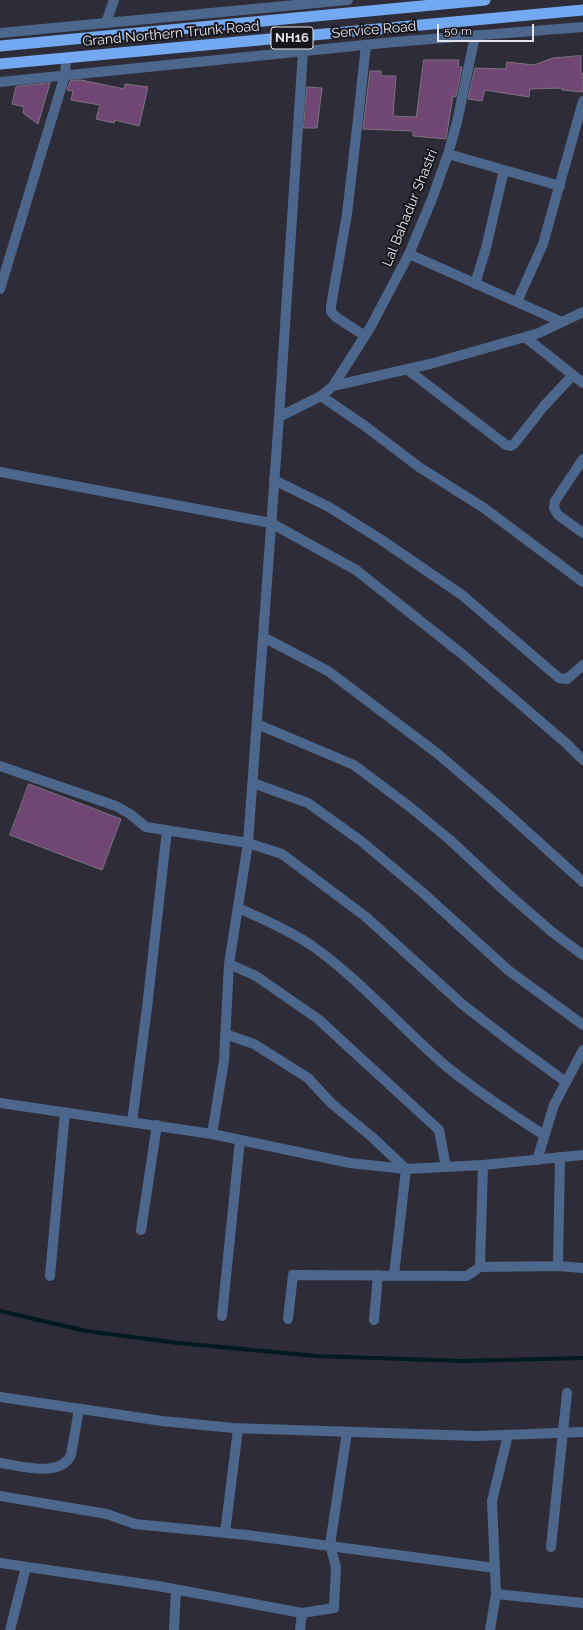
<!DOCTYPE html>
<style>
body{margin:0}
#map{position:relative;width:583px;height:1630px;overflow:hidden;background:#2e2c38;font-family:Raleway,sans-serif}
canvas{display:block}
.scale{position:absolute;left:437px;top:24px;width:97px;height:18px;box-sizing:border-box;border:2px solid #e6e5ed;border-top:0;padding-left:5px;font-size:12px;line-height:14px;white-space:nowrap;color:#e6e5ed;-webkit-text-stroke:3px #16151b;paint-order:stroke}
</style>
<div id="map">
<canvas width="583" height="1630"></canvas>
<div class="scale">50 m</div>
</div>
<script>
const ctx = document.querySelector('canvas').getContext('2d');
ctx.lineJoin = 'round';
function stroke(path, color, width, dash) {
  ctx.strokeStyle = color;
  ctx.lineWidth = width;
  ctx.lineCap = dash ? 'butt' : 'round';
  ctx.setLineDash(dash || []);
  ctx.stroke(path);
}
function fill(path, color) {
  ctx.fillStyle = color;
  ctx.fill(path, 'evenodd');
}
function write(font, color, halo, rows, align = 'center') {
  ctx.font = font + ' Raleway,sans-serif';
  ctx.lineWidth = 4;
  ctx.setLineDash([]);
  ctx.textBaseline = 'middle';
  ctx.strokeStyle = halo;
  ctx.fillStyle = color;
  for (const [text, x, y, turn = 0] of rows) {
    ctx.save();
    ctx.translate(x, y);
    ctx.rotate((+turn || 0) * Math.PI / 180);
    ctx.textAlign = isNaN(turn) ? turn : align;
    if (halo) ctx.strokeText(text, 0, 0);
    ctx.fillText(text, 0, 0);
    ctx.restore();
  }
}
const stream = new Path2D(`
 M0,1311L86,1331L178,1343L316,1356L463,1361L583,1358`);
const building = new Path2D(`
 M581,56V73L583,74V92L562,90V88L530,89L529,97L485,90L482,101L468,99L475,68L506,69L507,62L534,65L553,58Z
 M424,60H459L458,67H462L456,97L453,96L446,139L413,136V131L363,129L370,71H381V76H396L393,116L416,117Z
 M81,80L124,89L125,84L148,87L139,126L115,120L114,123L96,119L100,105L71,100L73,91L67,90L70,81Z
 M50,83L38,124L23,113L24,107L12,104L16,87Z
 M307,87L322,88L317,128H304Z
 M29,784L121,819L102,870L10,835Z`);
const minor = new Path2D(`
 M106,23L114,0
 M448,154L560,186
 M409,254L562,322
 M475,284L486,248L504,170
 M0,289L65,75L66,58
 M517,302L543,244L583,101
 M365,336L336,317L331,312V306L347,214L358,119L366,45
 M525,337L583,383
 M408,370L506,445L510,446L514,444L544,406L573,375
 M333,386L430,364L539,333L583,312
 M321,396L365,426L419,467L484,508L583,582
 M279,417L321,396L333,386L370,328L409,254L432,199L448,154L457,122L475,36
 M583,459L555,501L554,508L558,515L583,533
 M0,472L271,523L356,570L462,654L567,744L583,760
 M274,480L329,507L380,539L462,595L559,678L567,679L583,665
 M263,637L328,671L438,754L500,807L583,882
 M257,724L354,765L410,807L450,840L506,892L552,932L583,955
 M0,766L116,806L130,814L146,827L248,843L282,854L366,917L462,1004L511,1042L566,1082
 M253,783L308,803L361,841L422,892L508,970L583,1025
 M238,908C263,919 288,930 311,945C361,980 401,1028 447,1067C478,1092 511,1114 544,1135
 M229,964L256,976L318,1019L439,1130L446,1167
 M225,1034L254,1044L308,1078L331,1103L372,1137L406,1169L394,1275
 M0,1103L212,1134L350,1163L406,1169L483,1165L583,1155
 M132,1122L147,1008L167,830
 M212,1134L224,1061L229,964L248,843L279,417L303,51
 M537,1160L554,1105L583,1050
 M141,1230L157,1125
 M558,1266L560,1157
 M480,1267L483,1165
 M50,1276L65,1112
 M222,1316L240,1140
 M288,1319L293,1275L467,1276L480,1267L558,1266L583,1268
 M374,1320L378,1275
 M0,1397L162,1421L233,1428L477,1436L583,1432
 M0,1463C21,1466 60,1478 71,1455L79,1409
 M0,1496L107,1514L135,1524L247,1535L495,1568
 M225,1533L238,1429
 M551,1547L567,1393
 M0,1563L158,1586L302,1613L334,1608L336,1567L330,1545L347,1432
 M496,1594L583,1603
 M10,1630L26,1567
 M174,1630L176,1590
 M300,1630L302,1613
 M490,1630L496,1594L492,1501L508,1435`);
const tertiary = new Path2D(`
 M0,33L348,0
 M0,82L394,42L583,27`);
const trunk = new Path2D(`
 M0,46L485,0
 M0,64L583,10`);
const shields = [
 [292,38,42]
];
const shieldNames = [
 ["NH16",292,38]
];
const streetNames = [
 ["Service Road",374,30,-5],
 ["Grand Northern Trunk Road",171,34,-5],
 ["Lal Bahadur Shastri",410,208,-68]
];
stroke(stream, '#011921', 4);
fill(building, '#704674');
stroke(building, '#7e737f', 1);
stroke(minor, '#4c678b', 10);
stroke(tertiary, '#4c678b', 10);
stroke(trunk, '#72a9f2', 11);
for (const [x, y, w] of shields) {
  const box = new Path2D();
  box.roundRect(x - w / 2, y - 11, w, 22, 3);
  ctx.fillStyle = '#16151b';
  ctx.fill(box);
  stroke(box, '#e6e5ed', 1);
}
write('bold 13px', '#e6e5ed', null, shieldNames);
write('14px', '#e6e5ed', '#16151b', streetNames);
</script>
